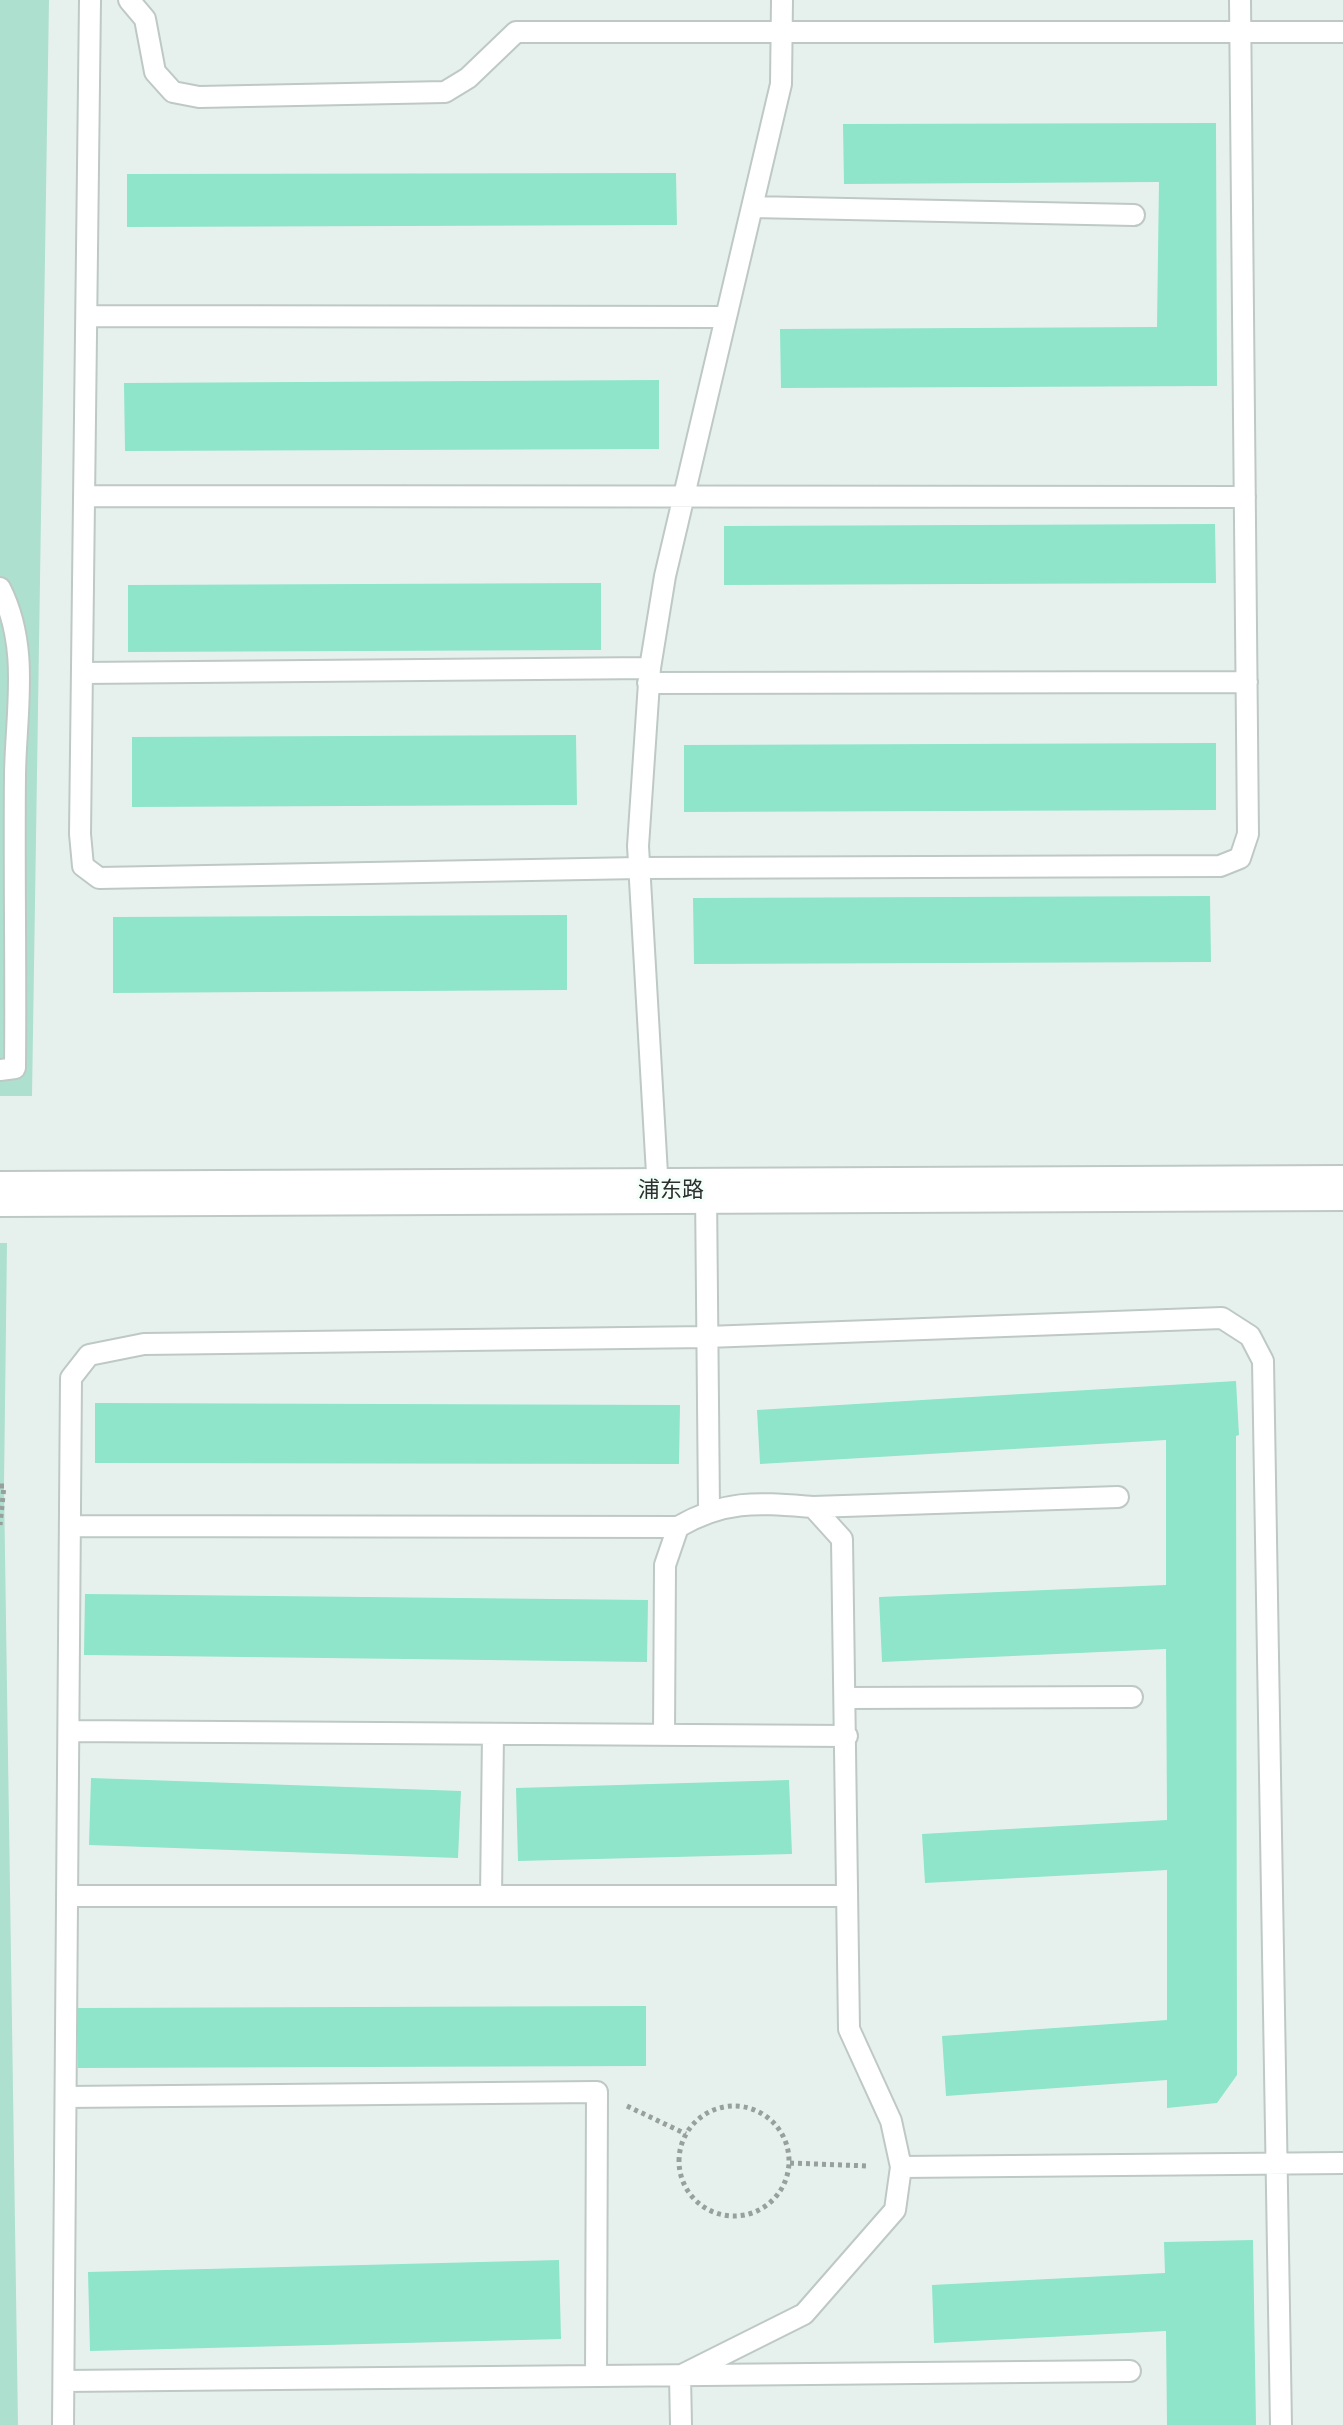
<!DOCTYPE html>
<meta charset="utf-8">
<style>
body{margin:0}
canvas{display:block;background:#e6f1ed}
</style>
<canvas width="1343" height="2425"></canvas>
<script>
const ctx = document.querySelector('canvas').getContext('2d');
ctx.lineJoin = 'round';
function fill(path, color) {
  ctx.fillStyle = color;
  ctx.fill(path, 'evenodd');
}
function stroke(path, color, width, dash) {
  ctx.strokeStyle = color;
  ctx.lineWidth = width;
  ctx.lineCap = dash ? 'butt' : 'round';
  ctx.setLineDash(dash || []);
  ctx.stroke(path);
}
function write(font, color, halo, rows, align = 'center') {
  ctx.font = font + ' Rubik,"Noto Sans SC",sans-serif';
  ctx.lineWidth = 6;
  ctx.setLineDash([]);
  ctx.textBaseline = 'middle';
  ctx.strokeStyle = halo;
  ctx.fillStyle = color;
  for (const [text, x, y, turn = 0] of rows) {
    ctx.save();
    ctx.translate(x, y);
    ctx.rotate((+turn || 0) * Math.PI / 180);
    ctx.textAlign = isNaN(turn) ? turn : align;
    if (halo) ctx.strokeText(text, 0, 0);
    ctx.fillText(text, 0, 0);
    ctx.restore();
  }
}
const green = new Path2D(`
 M0,0H49L32,1096H0Z
 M0,1243H7L4,1486L18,2425H0Z`);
const building = new Path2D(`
 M1216,123L1217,386L781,388L780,329L1157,327L1159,182L844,184L843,124Z
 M676,173L677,225L127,227V174Z
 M659,380V449L125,451L124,383Z
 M1215,524L1216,583L724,585V526Z
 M601,583V650L128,652V585Z
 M576,735L577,805L132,807V737Z
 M1216,743V810L684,812V745Z
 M1210,896L1211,962L694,964L693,898Z
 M567,915V990L113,993V917Z
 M1236,1381L1239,1435L1236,1436L1237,2075L1217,2103L1167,2108V2080L946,2096L942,2036L1167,2020V1870L925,1883L922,1834L1167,1820L1166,1649L882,1662L879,1597L1166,1585V1440L760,1464L757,1410Z
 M95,1403L680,1405L679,1464L95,1463Z
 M85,1594L648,1600L647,1662L84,1655Z
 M91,1778L461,1791L458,1858L89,1845Z
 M789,1780L792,1854L518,1861L516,1788Z
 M646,2006V2066L78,2068V2008Z
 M1253,2240L1256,2425H1167L1166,2331L934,2343L932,2285L1165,2273L1164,2242Z
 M559,2260L561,2339L90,2351L88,2272Z`);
const path = new Path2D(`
 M0,1486H4L0,1525
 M679 2161a55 55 0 1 1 110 0a55 55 0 1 1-110 0Z
 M627,2106L686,2134
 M790,2163L868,2166`);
const service = new Path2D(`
 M90,0L80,834L83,866L99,878L639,868L1220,866L1240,858L1248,834L1240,0
 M129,0L145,19L155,72L173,92L199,97L445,92L468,78L516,32H1343
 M752,207L1134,215
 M87,316L725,317
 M84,496L1245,497
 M0,588C30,647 16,710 15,774C14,872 16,970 15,1068L0,1070
 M82,673L650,668
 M648,683L1247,682
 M658,1191L638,846L650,668L665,576L781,84L782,0
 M706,1191L709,1509
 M813,1507L1118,1497
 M70,1526L678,1527
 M846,1698L1132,1697
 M69,1731L847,1736
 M664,1734L665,1565L678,1527C726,1499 759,1503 813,1507L842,1539L849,2029L891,2121L901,2167L895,2210L804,2314L680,2376L681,2425
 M67,1896H847
 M491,1896L493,1734
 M66,2097L597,2092L596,2376
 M901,2167L1343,2163
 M64,2381L1130,2371
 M63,2425L71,1378L89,1355L144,1344L707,1337L1222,1318L1250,1336L1263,1361L1281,2425`);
const tertiary = new Path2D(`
 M0,1194L1343,1188`);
const streetNames = [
 ["浦东路",671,1191]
];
fill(green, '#aee0cf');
fill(building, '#8ee5c9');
stroke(service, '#bec9c5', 24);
stroke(tertiary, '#bec9c5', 48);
stroke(path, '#98a09d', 5, [4, 4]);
stroke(service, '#fff', 20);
stroke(tertiary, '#fff', 44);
write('22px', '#2c302f', '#f4fffa', streetNames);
</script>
